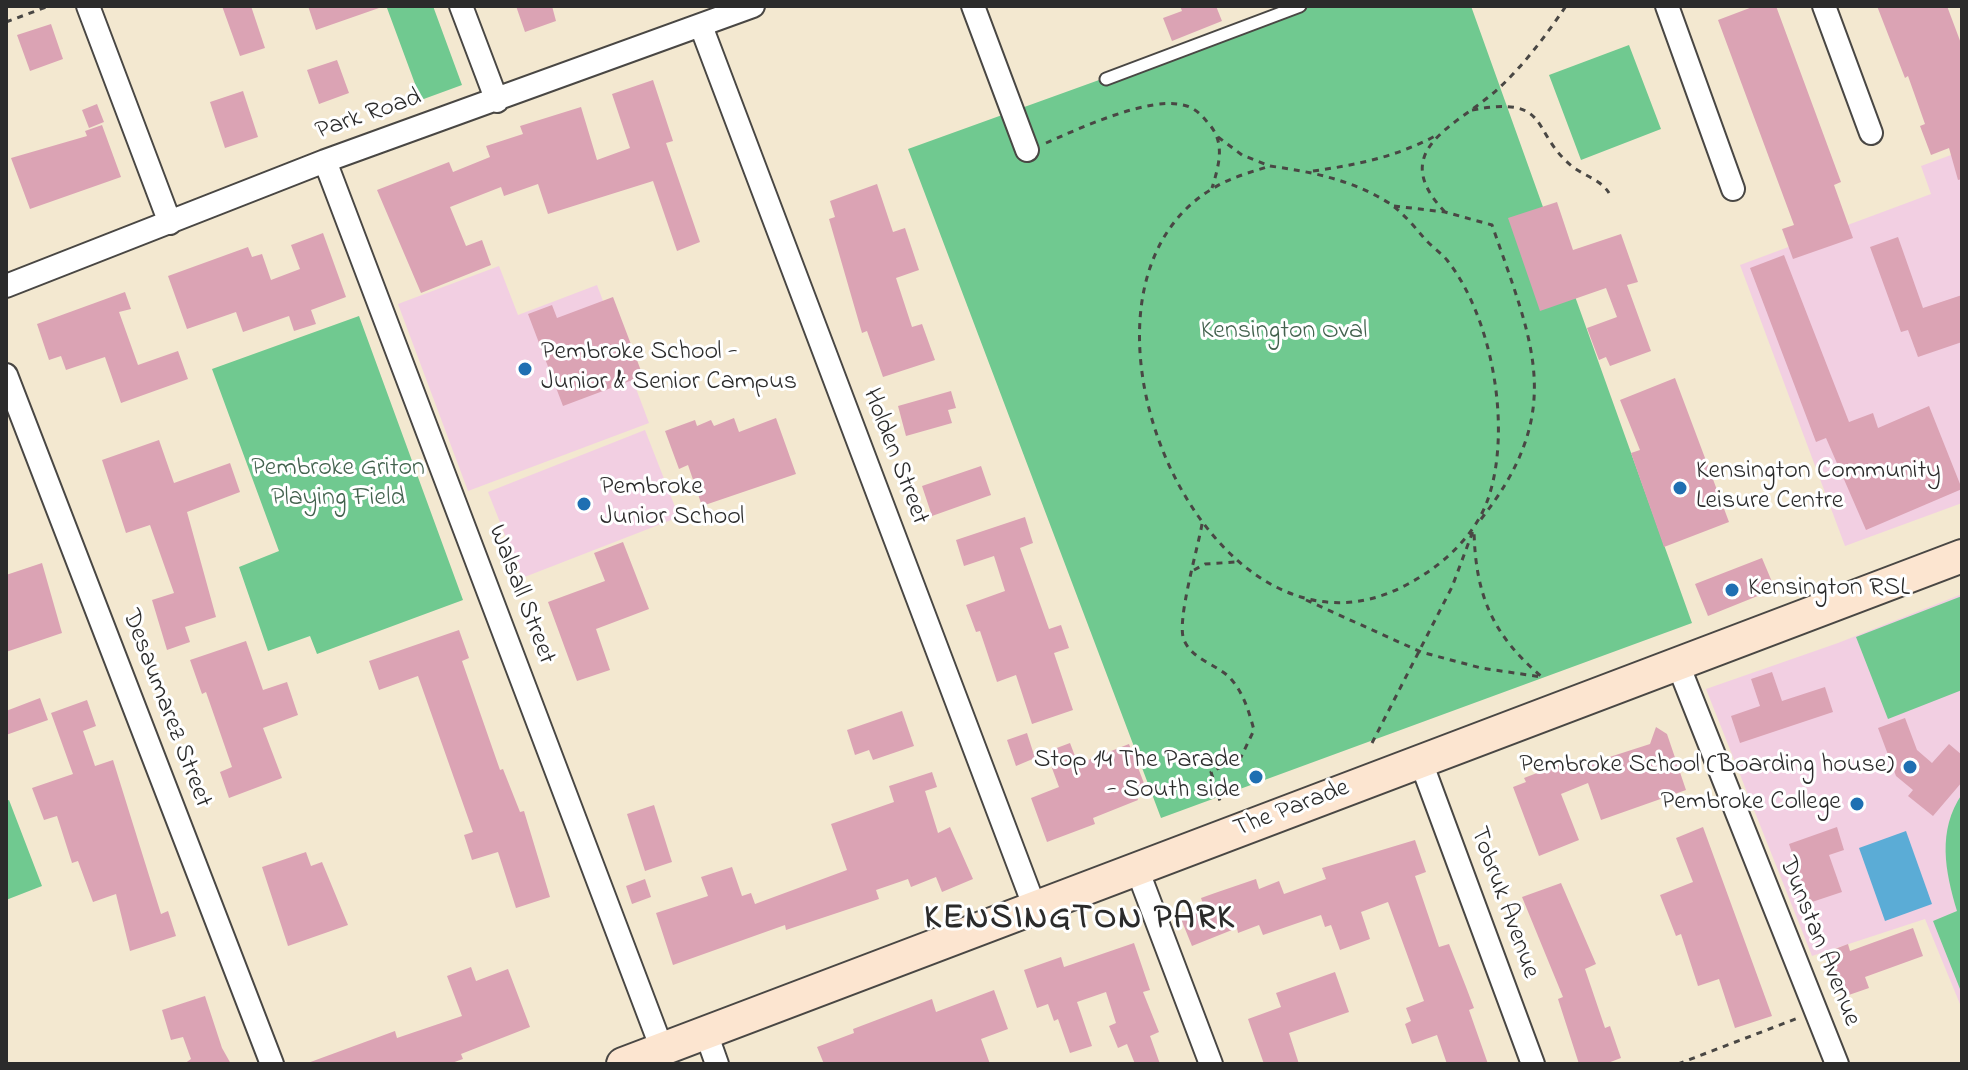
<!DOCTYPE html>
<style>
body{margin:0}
#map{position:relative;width:1968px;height:1070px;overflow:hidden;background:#f3e8d0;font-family:"Indie Flower",sans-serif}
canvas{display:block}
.frame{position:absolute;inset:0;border:8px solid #2b2b2b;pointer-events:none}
</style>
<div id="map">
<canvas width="1968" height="1070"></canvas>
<div class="frame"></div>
</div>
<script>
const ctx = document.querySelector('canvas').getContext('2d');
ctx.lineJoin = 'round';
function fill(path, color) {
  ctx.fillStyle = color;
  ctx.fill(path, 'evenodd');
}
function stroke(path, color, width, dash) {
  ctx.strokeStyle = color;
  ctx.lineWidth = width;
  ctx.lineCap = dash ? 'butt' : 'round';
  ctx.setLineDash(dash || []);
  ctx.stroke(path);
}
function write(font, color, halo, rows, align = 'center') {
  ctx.font = font + ' "Indie Flower",sans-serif';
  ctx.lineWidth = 6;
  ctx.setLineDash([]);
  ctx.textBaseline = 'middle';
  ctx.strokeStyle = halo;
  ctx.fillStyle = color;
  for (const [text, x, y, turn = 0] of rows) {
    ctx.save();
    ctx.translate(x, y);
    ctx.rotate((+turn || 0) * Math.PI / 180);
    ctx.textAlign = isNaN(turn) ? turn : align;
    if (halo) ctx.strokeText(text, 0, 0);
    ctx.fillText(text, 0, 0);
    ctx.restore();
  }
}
const built = new Path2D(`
 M1962,151V503L1845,546L1740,265L1931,194L1921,166Z
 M499,266L518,315L597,285L649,423L468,491L398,304Z
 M645,430L679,517L522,578L488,492Z
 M1962,594V1009L1925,919L1812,956L1706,689L1838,643Z`);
const green = new Path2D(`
 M393,6H433L462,85L421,100L387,8Z
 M1304,6H1471L1692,623L1161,818L908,149Z
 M1629,45L1661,129L1581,160L1549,75Z
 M359,316L463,600L317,654L310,636L268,651L239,567L279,551L212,369Z
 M1962,596V690L1888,719L1856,637Z
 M1962,794V994L1933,921L1957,911C1945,871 1937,831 1962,794Z
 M9,800L42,886L6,900V801Z`);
const water = new Path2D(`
 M1906,831L1932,904L1885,921L1859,848Z`);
const building = new Path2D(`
 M222,6H251L265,48L240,56Z
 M308,6H378L379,8L316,30Z
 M516,6H552L556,21L525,32Z
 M1180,6H1216L1222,21L1172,41L1163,18L1182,11Z
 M1755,6H1776L1841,182L1834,185L1853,238L1793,259L1782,229L1794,225L1718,20Z
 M1877,6H1947L1962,46V179L1958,180L1949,148L1931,155L1920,126L1925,124L1908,76L1905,78Z
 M51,24L63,59L30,71L17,35Z
 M337,60L349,93L319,104L307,70Z
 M653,80L673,141L666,143L700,242L677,251L653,181L548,214L538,184L504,196L501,187L450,207L466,246L482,240L491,265L421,293L377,190L449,162L453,172L490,157L486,146L523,134L520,126L581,107L597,160L630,148L612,94Z
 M243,91L258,137L225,148L210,102Z
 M97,104L104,122L89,128L82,110Z
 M102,125L121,177L30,209L11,158L87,136L85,131Z
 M877,184L893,232L905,228L919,270L896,278L912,327L922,324L935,360L883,377L867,331L862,333L829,219L835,217L830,201Z
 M1557,202L1573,250L1621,234L1638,282L1627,285L1651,351L1610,366L1606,357L1599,360L1587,328L1617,317L1606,288L1540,311L1508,218Z
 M323,233L346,297L311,310L316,324L294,331L289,316L243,332L236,312L187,329L168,276L248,247L252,257L262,254L271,280L300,269L291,245Z
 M1898,237L1923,308L1962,295V342L1918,357L1908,330L1901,332L1870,247Z
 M1784,255L1849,422L1873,413L1878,428L1929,406L1962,489L1866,530L1826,438L1816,442L1750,268Z
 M125,292L131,309L119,312L138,365L178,351L188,379L121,403L105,357L66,370L61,356L49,360L37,324Z
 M613,297L643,376L563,406L528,314L552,305L557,318Z
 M1675,378L1729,522L1664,547L1631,453L1640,450L1620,400Z
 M951,391L956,408L948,410L952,423L906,436L898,406Z
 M734,418L739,432L776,418L796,474L702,506L688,465L679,469L665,431L695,420L697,426L711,420L714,426Z
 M159,440L174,483L230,463L240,492L187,512L216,617L185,627L190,642L167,650L152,600L174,593L150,525L126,533L102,460Z
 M981,466L991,495L932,516L922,486Z
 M1025,517L1033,543L1020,548L1049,629L1061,625L1069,648L1054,653L1073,710L1032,724L1016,675L997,682L980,631L976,632L966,605L1005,591L994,556L964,566L956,540Z
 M623,542L649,609L596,629L610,670L577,681L548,602L605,581L594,553Z
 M1762,558L1775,589L1708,616L1695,584Z
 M42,563L62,633L6,652V575Z
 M459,630L469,658L462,661L500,770L503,769L520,812L524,811L550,897L516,908L498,852L472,860L464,835L473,832L418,676L379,690L369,661Z
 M246,641L263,690L287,682L298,715L263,728L282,778L229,798L220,772L232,767L206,692L202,694L190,660Z
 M1772,672L1782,701L1825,687L1833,712L1740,743L1731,716L1760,706L1751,679Z
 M40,698L48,720L6,735V711Z
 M87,700L96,726L83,731L95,766L113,760L161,914L168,911L176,936L130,951L116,894L93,902L78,861L72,863L57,816L44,820L32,788L73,774L51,713Z
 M902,711L914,746L873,760L869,750L855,755L847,730Z
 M1905,718L1917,750L1932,763L1949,744L1962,755V782L1933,816L1908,796L1913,790L1896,776L1878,728Z
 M1656,727L1667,734L1686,790L1601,820L1588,783L1561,794L1579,840L1539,856L1513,787L1526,782L1524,778L1560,764L1563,772L1650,744Z
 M1027,733L1035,758L1016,766L1007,740Z
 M1070,743L1078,764L1129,744L1145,786L1135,791L1138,800L1093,818L1095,824L1047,842L1031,798L1059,787L1046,752Z
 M932,772L937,787L925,791L938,833L950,827L973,879L942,892L936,877L911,887L908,879L876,890L879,899L786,930L785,925L673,965L656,913L708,896L701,877L732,867L742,896L751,893L755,904L847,870L831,824L894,802L889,786Z
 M654,805L672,862L645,871L627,814Z
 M1703,827L1772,1016L1735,1028L1719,979L1698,986L1681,934L1676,936L1660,895L1693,882L1676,838Z
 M1837,827L1844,850L1829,855L1842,892L1809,903L1789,844Z
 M1415,840L1426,872L1415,876L1439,947L1449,944L1466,987L1474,1008L1469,1010L1488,1064H1447L1437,1035L1412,1044L1405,1024L1411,1021L1406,1008L1424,1001L1388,902L1361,912L1370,939L1340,950L1331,925L1325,927L1321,915L1263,935L1259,925L1238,933L1237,928L1192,946L1181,919L1195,913L1193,908L1203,904L1201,898L1215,893L1256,879L1259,889L1279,881L1284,894L1326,879L1322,868Z
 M306,852L311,866L322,862L348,925L288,946L262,867Z
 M645,879L651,897L632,904L626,886Z
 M1561,883L1596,964L1585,969L1605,1028L1610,1026L1621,1058L1605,1064H1579L1558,999L1563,997L1522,897Z
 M1913,928L1923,956L1865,977L1869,988L1843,997L1827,952L1848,944L1850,951Z
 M1134,943L1150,990L1143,992L1159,1032L1150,1036L1160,1064H1135L1127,1044L1118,1048L1109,1026L1116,1023L1106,992L1077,1002L1092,1046L1070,1053L1058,1019L1054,1021L1048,1004L1037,1008L1024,970L1061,957L1064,967Z
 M471,967L476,981L508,969L530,1027L461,1054L463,1059L449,1064H305L395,1031L397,1038L462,1016L447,976Z
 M1335,972L1349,1012L1289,1033L1299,1064H1264L1248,1019L1281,1007L1276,993Z
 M994,990L1008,1029L981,1039L990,1064H824L817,1047L854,1033L853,1029L932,999L936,1012Z
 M205,996L222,1048L231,1064H184L191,1059L183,1037L171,1040L162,1010Z`);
const path = new Path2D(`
 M6,22L49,6
 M1472,110C1553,95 1529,132 1573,167C1585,176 1601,180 1609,193
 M1218,137L1242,155L1270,166
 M1046,143C1078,129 1149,96 1183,105C1194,107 1202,115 1208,123C1226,142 1219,165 1212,188
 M1270,166C1313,172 1352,180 1389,203C1402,212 1414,226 1424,238C1431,246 1440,252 1447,260C1493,318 1512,430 1488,499C1475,536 1442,566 1408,584C1209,693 1037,294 1212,189C1229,178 1251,172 1270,166Z
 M1313,171C1356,165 1396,157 1435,136
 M1394,206L1445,212L1492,225C1534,346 1567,412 1478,523
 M1445,212C1385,149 1458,126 1499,88C1524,65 1547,34 1566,6
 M1202,524C1198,548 1176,622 1184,640C1192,660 1219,665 1231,679C1244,694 1249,712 1254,730L1241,757L1211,772L1220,801
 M1194,570L1205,564L1236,562
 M1306,600L1421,652L1481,668L1542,677C1492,635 1475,594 1474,529
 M1372,743L1452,587L1473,531
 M1678,1064L1798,1018`);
const lane = new Path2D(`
 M1106,79L1300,6`);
const street = new Path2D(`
 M88,6L170,223
 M461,6L497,101
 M973,6L1027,150
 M1667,6L1733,189
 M1824,6L1871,133
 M701,26L1035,908
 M325,161L662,1049
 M6,286L325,161L753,6
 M6,375L272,1064
 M1677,662L1837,1064
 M1421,762L1533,1064
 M1137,869L1211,1064
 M706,1033L717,1064`);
const secondary = new Path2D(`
 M623,1064L1962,556`);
const markers = [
 [525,369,8,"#1f6fb2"],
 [1680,488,8,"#1f6fb2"],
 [584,504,8,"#1f6fb2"],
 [1732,590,8,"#1f6fb2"],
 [1910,767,8,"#1f6fb2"],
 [1256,777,8,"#1f6fb2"],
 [1857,804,8,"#1f6fb2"]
];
const streetNames = [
 ["Park Road",369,116,-19],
 ["Holden Street",894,457,69],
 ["Walsall Street",520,595,69],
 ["Desaumarez Street",165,709,69],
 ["The Parade",1292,810,-21],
 ["Tobruk Avenue",1503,903,70],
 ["Dunstan Avenue",1818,942,68]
];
const parkNames = [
 ["Kensington Oval",1284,333],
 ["Pembroke Griton",338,470],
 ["Playing Field",338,500]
];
const poiNames = [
 ["Pembroke School -",541,354],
 ["Junior & Senior Campus",541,384],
 ["Kensington Community",1696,473],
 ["Leisure Centre",1696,503],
 ["Pembroke",600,489],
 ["Junior School",600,519],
 ["Kensington RSL",1748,590],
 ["Stop 14 The Parade",1240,762,"right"],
 ["- South side",1240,792,"right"],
 ["Pembroke School (Boarding house)",1894,767,"right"],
 ["Pembroke College",1841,804,"right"]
];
const districtNames = [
 ["KENSINGTON PARK",1080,921]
];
fill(built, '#f2cfe2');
fill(green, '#70c990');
fill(water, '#5bacd6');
fill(building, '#dba3b4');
stroke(lane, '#494744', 15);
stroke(street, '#494744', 26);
stroke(secondary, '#494744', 36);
stroke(path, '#494744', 3, [6, 6]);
stroke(lane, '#fff', 11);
stroke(street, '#fff', 22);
stroke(secondary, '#fce5d0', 32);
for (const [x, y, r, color] of markers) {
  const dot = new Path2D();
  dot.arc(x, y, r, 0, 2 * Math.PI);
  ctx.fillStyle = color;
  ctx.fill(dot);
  stroke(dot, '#fff', 3);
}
write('26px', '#2b2b2b', '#fff', streetNames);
write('26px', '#43624e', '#fff', parkNames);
write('26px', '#2b2b2b', '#fff', poiNames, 'left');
ctx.letterSpacing = '2px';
write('bold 34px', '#2b2b2b', '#fff', districtNames);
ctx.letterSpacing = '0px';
</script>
